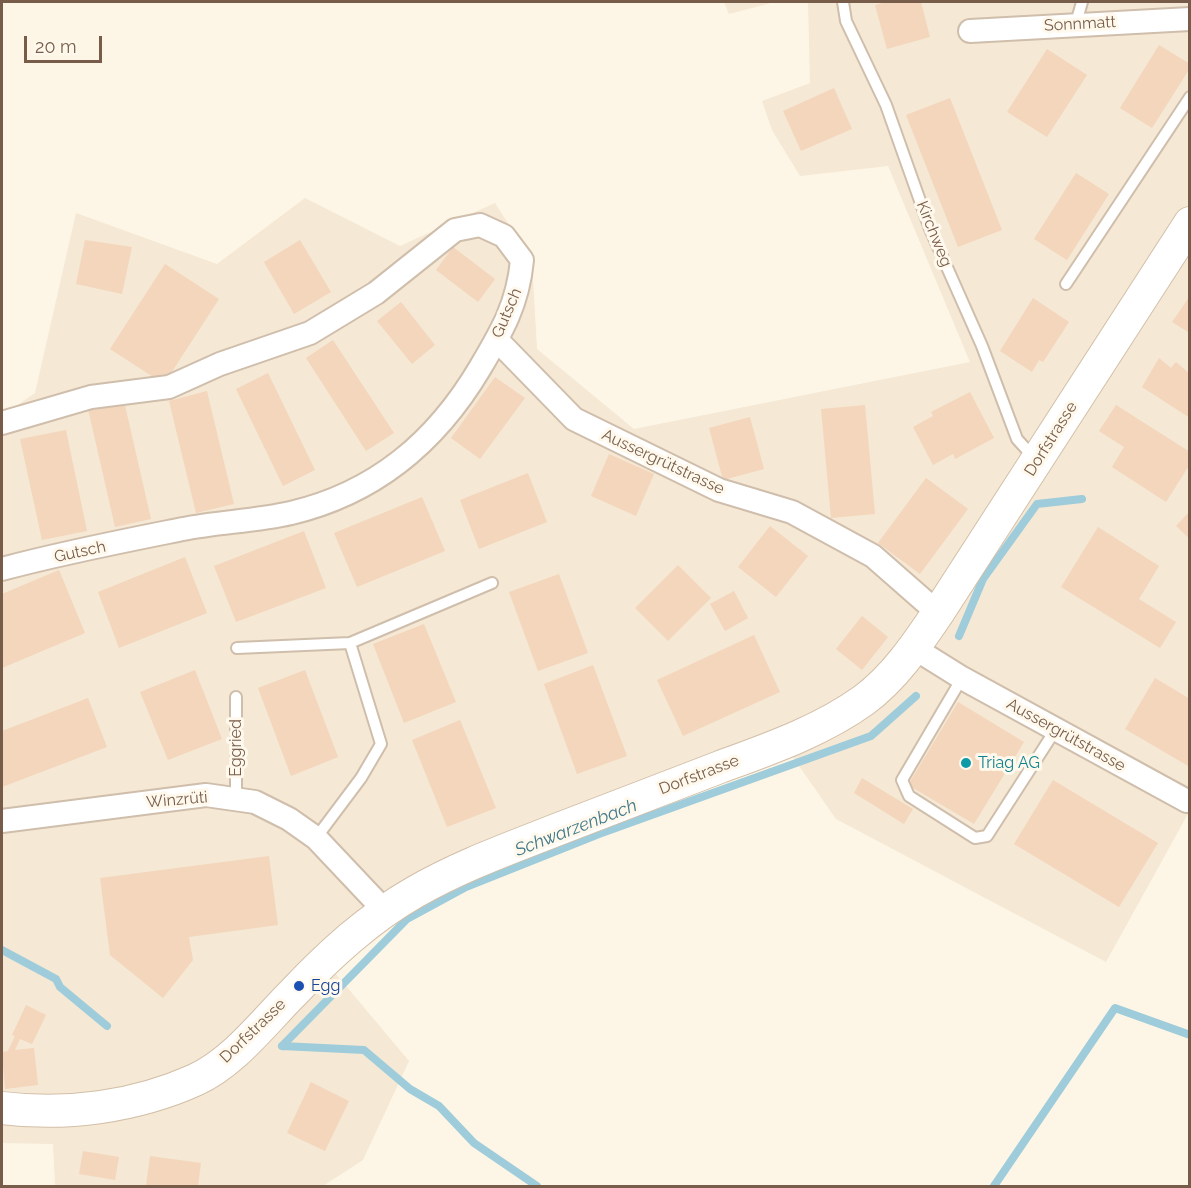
<!DOCTYPE html>
<meta charset="utf-8">
<style>
body{margin:0}
#map{position:relative;width:1191px;height:1188px;overflow:hidden;background:#fdf6e6;font-family:Raleway,sans-serif}
canvas{display:block}
.frame{position:absolute;inset:0;border:3px solid #775d49;pointer-events:none}
.scale{position:absolute;left:24px;top:36px;width:78px;height:27px;box-sizing:border-box;border:3px solid #775d49;border-top:0;padding-left:8px;font-size:18px;line-height:21px;white-space:nowrap;color:#775d49;-webkit-text-stroke:4px #fff9ed;paint-order:stroke}
</style>
<div id="map">
<canvas width="1191" height="1188"></canvas>
<div class="frame"></div>
<div class="scale">20 m</div>
</div>
<script>
const ctx = document.querySelector('canvas').getContext('2d');
ctx.lineJoin = 'round';
function fill(path, color) {
  ctx.fillStyle = color;
  ctx.fill(path, 'evenodd');
}
function stroke(path, color, width, dash) {
  ctx.strokeStyle = color;
  ctx.lineWidth = width;
  ctx.lineCap = dash ? 'butt' : 'round';
  ctx.setLineDash(dash || []);
  ctx.stroke(path);
}
function write(font, color, halo, rows, align = 'center') {
  ctx.font = font + ' Raleway,sans-serif';
  ctx.lineWidth = 6;
  ctx.setLineDash([]);
  ctx.textBaseline = 'middle';
  ctx.strokeStyle = halo;
  ctx.fillStyle = color;
  for (const [text, x, y, turn = 0] of rows) {
    ctx.save();
    ctx.translate(x, y);
    ctx.rotate((+turn || 0) * Math.PI / 180);
    ctx.textAlign = isNaN(turn) ? turn : align;
    if (halo) ctx.strokeText(text, 0, 0);
    ctx.fillText(text, 0, 0);
    ctx.restore();
  }
}
const residential = new Path2D(`
 M724,2H775L729,14Z
 M808,2H1189V812L1106,962L836,819L783,743L482,859L325,961L409,1061L363,1160L323,1186H55L53,1144L2,1143V416L35,393L76,213L217,264L305,198L400,246L495,203L532,261L537,349L634,429L970,362L888,166L800,176L772,130L762,101L810,83Z`);
const stream = new Path2D(`
 M959,636L983,579L1037,504L1082,499
 M2,950L56,979L60,987L107,1026
 M282,1046L407,919L466,887L599,834L871,736L916,696
 M282,1046L364,1050L410,1089L439,1106L474,1143L537,1186
 M994,1186L1115,1008L1190,1035`);
const building = new Path2D(`
 M886,2H921L930,37L887,49L875,5Z
 M1159,45L1190,64V68L1152,128L1120,108Z
 M1047,49L1087,75L1047,137L1007,112Z
 M834,88L852,129L801,151L783,111Z
 M950,98L1002,230L958,247L906,115Z
 M1076,173L1109,194L1067,260L1034,239Z
 M85,240L132,247L122,294L76,284Z
 M300,240L331,292L294,314L264,262Z
 M453,247L495,279L478,302L436,270Z
 M165,264L219,299L164,384L110,349Z
 M1190,296V333L1172,322Z
 M1033,298L1069,322L1043,362L1039,360L1032,372L1000,351Z
 M401,302L435,345L412,364L377,321Z
 M333,340L394,433L366,451L306,358Z
 M1159,358L1171,368L1176,362L1190,374V418L1142,387Z
 M268,373L315,470L283,486L236,389Z
 M495,377L525,398L480,459L451,438Z
 M207,391L234,504L196,513L169,401Z
 M970,392L994,438L955,459L953,454L933,465L913,427L933,416L931,412Z
 M124,401L151,519L115,527L88,409Z
 M865,405L875,514L831,518L821,409Z
 M1116,405L1190,452V464L1166,502L1112,467L1124,447L1099,431Z
 M750,417L764,469L723,480L709,428Z
 M66,430L87,531L42,540L20,439Z
 M609,454L654,474L636,516L591,496Z
 M528,473L547,522L479,549L460,500Z
 M926,478L968,509L920,574L878,543Z
 M422,497L445,551L357,587L334,533Z
 M1190,511V539L1176,526Z
 M770,526L808,556L776,597L738,567Z
 M1098,527L1159,566L1139,599L1176,622L1160,648L1061,587Z
 M304,531L326,588L236,622L214,566Z
 M185,557L207,613L119,648L98,592Z
 M678,565L711,598L668,641L635,608Z
 M59,570L85,633L2,668V594Z
 M559,574L588,653L538,671L509,592Z
 M734,591L748,618L725,631L710,604Z
 M862,616L888,637L862,670L836,649Z
 M424,624L456,702L404,723L373,644Z
 M754,635L780,692L683,736L657,680Z
 M593,665L627,756L577,774L544,684Z
 M195,670L222,739L168,760L140,692Z
 M305,670L338,757L291,776L258,688Z
 M1155,678L1190,699V767L1125,729Z
 M88,698L107,747L2,787V731Z
 M958,702L1024,742L974,824L908,785Z
 M460,720L496,808L447,827L412,740Z
 M862,778L913,809L904,824L854,793Z
 M1053,780L1158,843L1119,907L1014,844Z
 M269,856L278,925L189,937L193,960L163,998L110,955L100,878Z
 M26,1005L46,1015L32,1044L20,1039L15,1050L34,1048L38,1085L5,1089L2,1052L8,1051L15,1036L12,1035Z
 M311,1082L349,1101L325,1151L287,1133Z
 M83,1151L119,1157L115,1180L79,1174Z
 M150,1156L201,1163L198,1186H146Z`);
const lane = new Path2D(`
 M843,2L846,21L886,105L930,229L982,346L1017,439L1035,459
 M1076,23L1082,2
 M1066,284L1190,97
 M237,648L350,643L492,583
 M962,678L902,780L909,796L975,838L987,836L1056,729
 M236,799V697
 M316,838L361,778L381,744L350,643`);
const street = new Path2D(`
 M970,31L1190,19
 M497,340L574,419L719,490L792,512L873,556L938,613
 M2,423L91,397L169,387L220,364L310,333L376,293L455,230L480,225L504,236L522,260C518,304 502,331 480,368C436,442 376,493 291,513C256,521 219,522 183,529C123,541 61,553 2,569
 M914,648L962,678L1187,801
 M2,821L206,795L255,802L289,819L316,838L384,910`);
const secondary = new Path2D(`
 M2,1108C66,1116 135,1107 195,1080C234,1062 263,1023 293,993C330,954 368,919 415,892C460,866 508,849 556,830C611,809 665,788 720,767C769,749 821,731 864,700C895,677 917,644 938,613L1190,223`);
const markers = [
 [966,763,6,"#0f9aa8"],
 [299,986,6,"#1a4fb4"]
];
const streetNames = [
 ["Sonnmatt",1080,24,-3],
 ["Kirchweg",934,234,68],
 ["Gutsch",507,313,-67],
 ["Dorfstrasse",1051,439,-58],
 ["Aussergrütstrasse",663,462,25],
 ["Gutsch",80,552,-12],
 ["Aussergrütstrasse",1066,735,29],
 ["Eggried",236,748,-90],
 ["Dorfstrasse",699,775,-21],
 ["Winzrüti",177,800,-5],
 ["Dorfstrasse",253,1031,-44]
];
const cultureNames = [
 ["Triag AG",978,763]
];
const transitNames = [
 ["Egg",311,986]
];
const waterNames = [
 ["Schwarzenbach",576,828,-21]
];
fill(residential, '#f5e8d4');
stroke(stream, '#9fccda', 8);
fill(building, '#f3d6bc');
stroke(lane, '#cfbeab', 14);
stroke(street, '#cfbeab', 26);
stroke(secondary, '#d2bfa8', 34);
stroke(lane, '#fff', 10);
stroke(street, '#fff', 22);
stroke(secondary, '#fff', 32);
for (const [x, y, r, color] of markers) {
  const dot = new Path2D();
  dot.arc(x, y, r, 0, 2 * Math.PI);
  ctx.fillStyle = color;
  ctx.fill(dot);
  stroke(dot, '#fff9ed', 2);
}
write('16px', '#775d49', '#fff9ed', streetNames);
write('16px', '#0d838f', '#fff9ed', cultureNames, 'left');
write('16px', '#164399', '#fff9ed', transitNames, 'left');
write('italic 18px', '#427a8b', '#fff9ed', waterNames);
</script>
